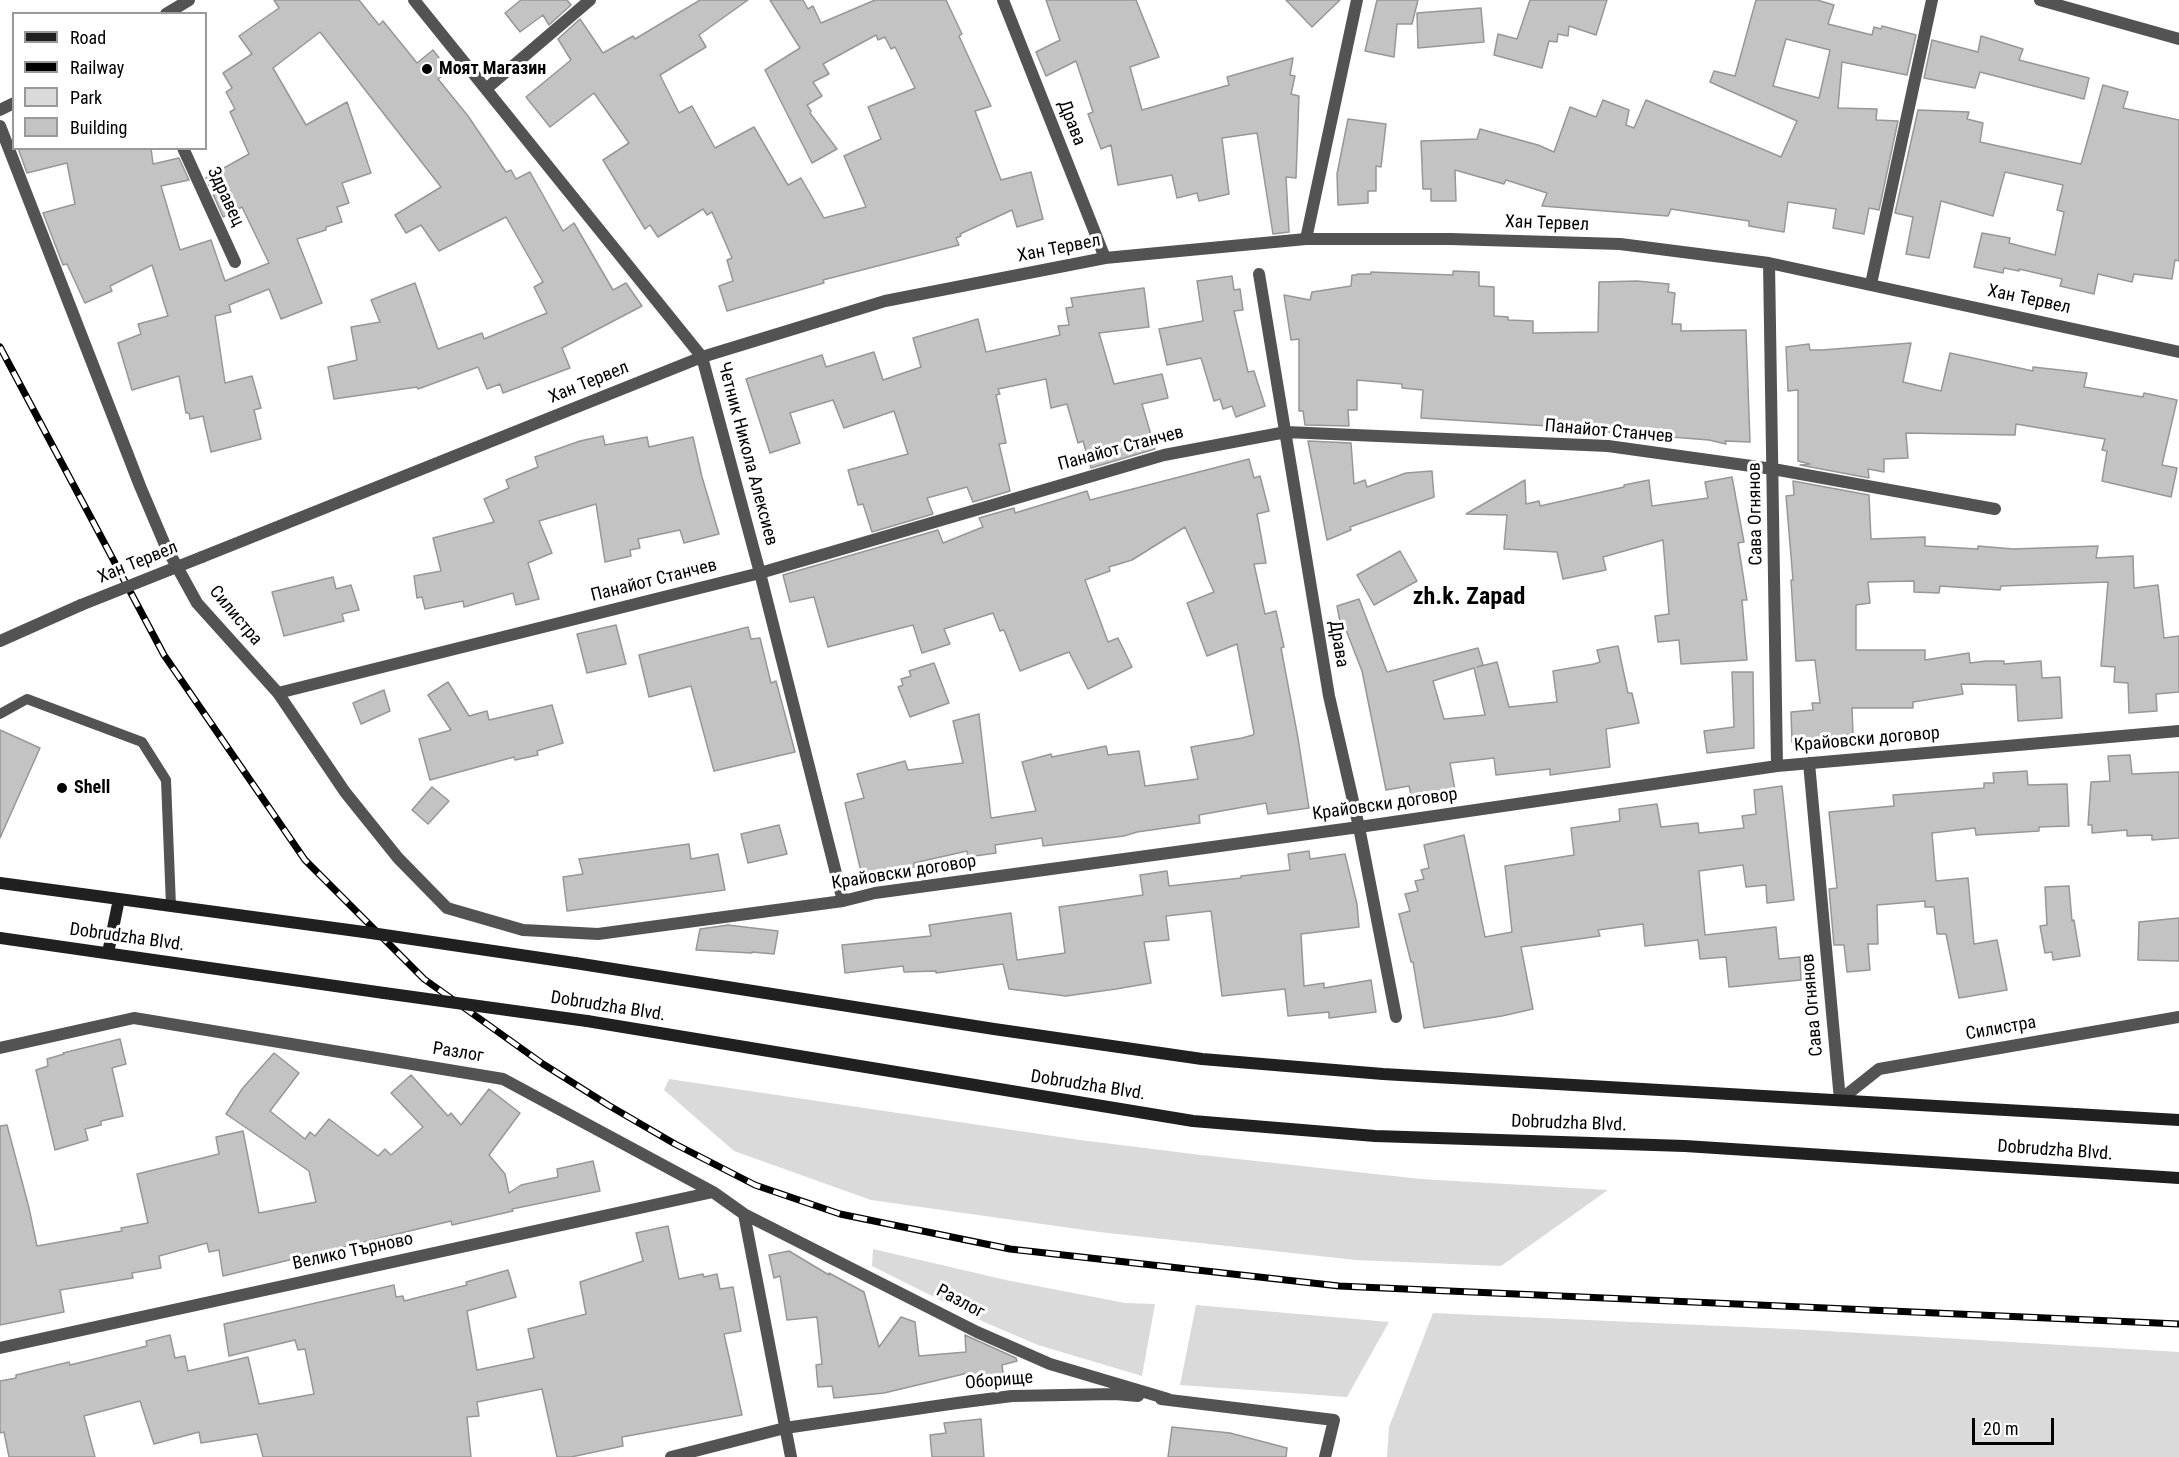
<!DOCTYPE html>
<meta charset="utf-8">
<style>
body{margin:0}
#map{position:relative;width:2179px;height:1457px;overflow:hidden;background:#fff;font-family:"Roboto Condensed",sans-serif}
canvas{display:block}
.legend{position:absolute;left:12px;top:12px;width:195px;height:138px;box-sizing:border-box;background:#fff;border:2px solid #999;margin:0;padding:8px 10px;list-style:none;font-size:18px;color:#000}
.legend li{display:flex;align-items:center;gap:12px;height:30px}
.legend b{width:30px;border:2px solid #999}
.scale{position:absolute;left:1972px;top:1418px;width:82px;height:27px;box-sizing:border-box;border:3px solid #000;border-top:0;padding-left:8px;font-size:18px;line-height:21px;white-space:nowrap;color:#000;-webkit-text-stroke:4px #fff;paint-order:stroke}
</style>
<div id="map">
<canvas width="2179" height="1457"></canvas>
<ul class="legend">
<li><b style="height:8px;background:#202020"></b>Road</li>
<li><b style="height:8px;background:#000"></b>Railway</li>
<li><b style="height:16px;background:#dadada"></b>Park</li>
<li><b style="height:16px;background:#c3c3c3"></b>Building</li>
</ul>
<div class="scale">20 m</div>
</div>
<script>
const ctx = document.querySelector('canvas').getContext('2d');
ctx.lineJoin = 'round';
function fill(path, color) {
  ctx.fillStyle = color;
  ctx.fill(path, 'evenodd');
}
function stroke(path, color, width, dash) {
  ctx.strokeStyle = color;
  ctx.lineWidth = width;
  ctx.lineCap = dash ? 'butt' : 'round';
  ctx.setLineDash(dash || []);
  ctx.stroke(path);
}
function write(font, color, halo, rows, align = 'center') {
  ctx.font = font + ' "Roboto Condensed",sans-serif';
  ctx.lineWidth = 6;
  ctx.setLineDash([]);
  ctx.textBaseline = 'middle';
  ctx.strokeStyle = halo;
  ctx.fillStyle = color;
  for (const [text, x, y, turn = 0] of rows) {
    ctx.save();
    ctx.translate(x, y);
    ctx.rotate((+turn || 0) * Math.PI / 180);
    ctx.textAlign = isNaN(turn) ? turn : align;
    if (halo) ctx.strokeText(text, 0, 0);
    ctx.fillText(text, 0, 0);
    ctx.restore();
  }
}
const green = new Path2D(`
 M669,1079L1080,1140L1201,1155L1421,1179L1608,1190L1501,1266L1356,1260L1099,1232L871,1200L734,1151L664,1090Z
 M873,1249L1006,1280L1125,1303L1155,1304L1142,1376L1038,1345L984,1322L872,1266Z
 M1196,1305L1389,1322L1347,1397L1180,1385Z
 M1433,1313L1810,1330L2179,1352V1457H1387L1389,1427Z`);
const building = new Path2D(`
 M274,0H359L379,25L383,21L417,63L433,50L449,71L438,79L468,116L506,172L511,170L516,179L530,172L563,231L574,223L613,290L626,283L642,306L562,348L570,368L503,393L500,384L487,389L478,367L418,389L417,387L334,399L328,367L357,360L351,327L380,322L371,300L415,283L438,349L482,333L484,339L547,313L534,287L543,282L506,217L439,251L421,225L406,233L395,215L441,187L320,32L273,68L306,125L347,102L371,173L342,183L349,203L337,207L342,222L326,227V230L297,239L322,303L281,319L269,289L229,305L231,312L215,316L225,383L252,376L261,408L254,410L261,439L211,452L203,416L190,419L189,413H186L179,376L132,390L118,343L141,334L138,324L168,316L152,265L110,286L112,291L85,303L67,264L63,265L43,213L75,204L67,163L27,173L18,148H151L153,164L179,158L189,180L161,186L180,250L211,240L225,281L269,263L242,207L223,217L206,178L249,154L230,112L235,109L226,92L232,88L223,73L252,54L239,36L279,8Z
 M521,0H567L571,5L549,25L543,15L520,32L505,13Z
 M700,0H748L699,35L706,47L660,75L679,113L692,106L715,148L754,127L788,185L801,178L824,218L866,207L844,156L881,139L868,107L915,88L895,47L891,49L885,37L878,40L876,35L823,64L829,74L813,82L822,96L807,105L811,111L810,113L837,149L812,163L765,70L800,48L770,0H803L808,9L813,6L821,23L875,0H946L962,34L959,36L991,106L975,111L1001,180L1031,172L1043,219L1017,227L1012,210L960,234L961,236L956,238L959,245L823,280L824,283L727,311L719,286L733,281L727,260L732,258L712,212L707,215L703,209L658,237L650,225L645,229L603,160L629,143L594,93L550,127L526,97L571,60L558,39L580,19L603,53L633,36L635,39Z
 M1046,0H1136L1159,57L1130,67L1142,110L1229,85L1227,77L1293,58L1290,75L1295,76L1291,94L1299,96L1296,178L1286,177L1289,232L1273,234L1257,133L1222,138L1229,194L1199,201L1197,193L1177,198L1172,175L1118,185L1111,145L1101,149L1088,114L1093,112L1076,61L1046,76L1036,52L1060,40Z
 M1286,0H1340L1312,27Z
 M1377,0H1418L1412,24H1397L1394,57L1365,51Z
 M1530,0H1607L1596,35L1569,26L1568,36L1558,34L1557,42L1549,41L1542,68L1494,55L1498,34L1517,39Z
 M1756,0H1817L1834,5L1828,24L1872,35L1874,27L1881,29L1882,26L1916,35L1907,75L1842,62L1838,108L1877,109L1876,120L1898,121L1879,210L1869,208L1864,234L1833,228L1836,209L1788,202L1784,232L1749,226V221L1671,209L1668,216L1542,206L1547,193L1506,180L1504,184L1455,170L1456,201H1431V189H1423L1421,141L1477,139L1480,129L1538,145L1554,152L1570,107L1596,117L1603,100L1629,110L1626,125L1634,128L1646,100L1781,157L1797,121L1710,82L1714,71L1735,76ZM1786,39L1830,50L1819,98L1773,86Z
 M1481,8L1484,42L1418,48L1417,13Z
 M1981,36L2023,49L2019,60L2089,78L2084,99L1980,72L1975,88L1924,78L1932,40L1978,52Z
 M2103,85L2128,92L2123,108L2179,120V261L2175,260L2172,279L2134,274L2132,282L2098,274L2094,294L2060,286L2062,279L2019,269V271L2004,268L2003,273L1974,267L1982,233L2010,238L2009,243L2055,255L2064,212L2057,210L2063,185L2005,172L1993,216L1941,201L1929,258L1906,254L1913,217L1895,213L1918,110L1969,112L1967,119L1983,123L1980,142L2081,164Z
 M1348,119L1386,124L1381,167L1376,166V191H1368V203L1338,205L1337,174Z
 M1453,271L1479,272V286L1494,287V316L1508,317V320L1533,321V333L1598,332L1599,282L1637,281L1669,284L1668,292L1675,293L1672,324H1681V331L1746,330L1750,442L1725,441L1726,444L1709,440L1596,431V429L1421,418L1423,390L1402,388V384L1357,380V410H1348L1349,426L1305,425L1303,411H1299V339L1291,340L1284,295L1310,300L1312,292L1351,286L1352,275H1357V274H1371V272L1453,275Z
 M1232,276L1234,290L1240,289L1243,310L1234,311L1248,372L1254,371L1265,406L1236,417L1232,406L1223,409L1220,399L1214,401L1201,358L1167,365L1159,329L1203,321L1197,281Z
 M1144,288L1149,327L1099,333L1114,384L1162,374L1168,398L1142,404L1155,449L1091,468L1083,441L1078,443L1067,404L1051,408L1046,379L998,389L1000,394L996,395L1006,443L999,444L1010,491L973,502L967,487L927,498L933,514L872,532L863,504L858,505L848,470L908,454L894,411L844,428L833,400L790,413L800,443L770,453L746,379L822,355L826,367L874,352L883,380L921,367L913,338L978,319L986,352L1060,335L1058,326L1069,325L1066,308L1073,307L1071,298Z
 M1911,343L1903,382L1941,391L1950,353L2033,371V367L2087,373L2084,387L2143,397L2144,393L2177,400L2162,465L2177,468L2171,497L2102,481L2107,451L2102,450L2105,439L2016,424L2015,435L1906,433L1908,458L1884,459V472L1868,469L1869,478L1800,465L1810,464L1798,461V390L1788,391L1786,347L1809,344L1810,350H1822Z
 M603,436L605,445L647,437L649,447L693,437L702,477L719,534L684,543L680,530L638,539L640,548L630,550L631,556L605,562L596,504L539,521L552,553L528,563L539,599L516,605L513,593L464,607L463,601L425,609L422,597L417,598L414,576L441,571L433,538L494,522L484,499L509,488L506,480L538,467L535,457L580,441Z
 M1308,441L1351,443L1354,484L1365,480L1367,487L1406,473L1432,471L1434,497L1350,527L1351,530L1327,540Z
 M1249,459L1254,478L1260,476L1269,511L1257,514L1266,563L1254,564L1265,614L1276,611L1284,647L1281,648L1298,738L1309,808L1268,814L1266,803L1199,815L1200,823L1137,832L1124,836L1043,846L1042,838L995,845L996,853L968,857L967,851L914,863L915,867L862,876L845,803L864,798L857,774L905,761L908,770L963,763L953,721L979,714L991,818L1036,811L1022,762L1051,754L1052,757L1106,746L1108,755L1139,751L1145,786L1198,779L1191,747L1242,738L1253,735L1254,733L1237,644L1207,656L1187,603L1214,592L1185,527L1132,560L1109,567L1110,571L1085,580L1108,642L1118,638L1132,667L1088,689L1069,652L1020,671L1004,630L1000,631L993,613L944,629L950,644L922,653L913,625L828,647L814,597L790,602L783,575L938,530L943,543L983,527L979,518L1014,508L1015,513L1087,491L1090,500Z
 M1732,477L1744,542L1738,543L1747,600H1742L1747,660L1681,664L1679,640L1658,642L1655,616L1669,614L1663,540L1603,557L1606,570L1563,579L1557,552L1504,549L1507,515L1466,514L1525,480L1526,504L1539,501L1540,506L1624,487V485L1649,480L1652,506L1708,498L1705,482Z
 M1793,481L1869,495L1871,539L1925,537V546L1978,549V546L2013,549L2098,546L2096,558L2133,556L2134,588L2158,585L2164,638L2179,636V692L2156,694L2157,711L2129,713L2128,683L2114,682L2115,667L2101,666L2108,582L2001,586L2000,590L1940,586L1939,593L1914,592V581L1868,582L1870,603L1856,605V650H1925V660L1969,653L1970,663L1986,661H2004V664L2041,661L2042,678L2060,677L2062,718L2018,721L2016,685L1961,684L1963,694L1913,702V708H1852L1853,734L1816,738V741L1792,742L1791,712L1813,710L1812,703H1820L1815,660L1796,661L1791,580H1793L1786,496L1794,495Z
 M1400,551L1417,581L1374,605L1357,575Z
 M333,577L336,589L351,585L359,610L342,614L344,621L284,636L272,592Z
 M1359,599L1387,672L1478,648L1483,665L1477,667L1497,662L1509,707L1557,702L1553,671L1594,664L1600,662L1597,650L1618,646L1628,693H1632L1639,723L1606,729L1610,767L1550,775V769L1496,775L1494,758L1450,763L1455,790L1411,795L1409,786L1386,790L1362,671L1346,630L1342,632L1337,606ZM1474,668L1485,715L1444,719L1433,681Z
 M616,625L626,664L587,673L577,634Z
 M748,627L751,639L760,638L771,683L776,681L795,752L714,771L691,686L649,697L639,655Z
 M934,663L949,703L910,717L898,687L903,685L901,679L911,676L909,671Z
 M1732,672H1753L1754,748L1707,753L1704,731L1734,727Z
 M448,682L469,716L487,711L489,720L552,705L563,743L537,751L538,755L515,760L514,757L430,780L419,739L451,730L428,695Z
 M384,690L390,711L361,724L353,703Z
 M0,730L40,748L0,838Z
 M2130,755L2132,774L2179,772V838L2152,840V835L2127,836V830L2092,833V825H2088L2091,782L2110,781L2108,756Z
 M2027,771L2028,785L2067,784L2069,826L2039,827V831L1976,835L1975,828L1932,833L1936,881L1968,878L1974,944L1997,940L2007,990L1959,998L1946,934H1937L1934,907H1925V901L1877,905L1878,944H1868L1870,970L1847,972L1844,945H1834L1829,889L1837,888L1829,812L1894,806L1893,795L1984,788V783H1994L1993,773Z
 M1782,786L1794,900L1767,903L1766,885L1746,887L1743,865L1699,871L1705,935L1776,927L1779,959L1800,957L1801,980L1729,987L1726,957L1700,959L1698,940L1645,946L1643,924L1598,930L1600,936L1521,947L1533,1009L1502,1016L1424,1028L1413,962H1411L1399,914L1410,911L1405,894L1418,891L1415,881L1424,879L1421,870L1429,868L1424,845L1464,835L1485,937L1512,932L1505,866L1574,855L1571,828L1620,821L1619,809L1657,804L1661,827L1698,823L1699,833L1744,828L1742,816L1756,814L1754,790Z
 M432,787L449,801L428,824L412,810Z
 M779,825L787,854L748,863L741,834Z
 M689,844L691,859L718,854L725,890L567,911L563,877L583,874L579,859Z
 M1309,851L1310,859L1345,854L1357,904L1359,927L1301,934L1304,986L1324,983V988L1371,980L1376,1012L1329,1018V1012L1288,1016L1285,989L1222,996L1211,911L1166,916L1169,940L1144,942L1151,983L1116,989L1066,996L1009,989L1003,964L936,973V971L904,972L903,966L845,973L842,945L931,936L929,925L1011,913L1017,960L1065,953L1059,907L1143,895L1140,875L1167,871L1169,886L1241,878V876L1290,870L1288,854Z
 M2069,886L2072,921L2074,920L2080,956L2053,960L2052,952L2045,953L2040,926L2047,925L2045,887Z
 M2179,918V961L2138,960L2139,922Z
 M728,925L778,931L774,954L752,952V953L696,950L700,929Z
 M120,1039L126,1064L112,1068L123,1116L101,1121V1125L85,1129L88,1140L55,1150L36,1070L48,1066L47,1059L64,1054L63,1053Z
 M274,1053L299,1073L270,1111L305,1139L310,1132L315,1136L329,1119L378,1156L385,1149L391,1155L423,1127L391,1093L411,1075L448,1116L451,1113L461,1125L489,1089L520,1113L489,1155L505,1174L509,1193L521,1185L558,1177L557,1169L593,1161L600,1191L512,1209L513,1211L452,1225L451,1221L223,1276L219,1250L209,1252L207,1243L159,1256L161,1268L132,1273L133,1278L60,1290L64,1312L0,1325V1126L7,1125L29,1208L37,1246L122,1231L121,1228L148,1223L137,1174L219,1154L216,1137L243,1131L259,1213L316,1202L309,1171L226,1114L242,1089Z
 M668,1226L679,1279L703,1274L704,1277L717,1274L720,1289L733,1287L741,1331L724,1334L742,1415L622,1437L623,1446L571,1457H557L542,1389L477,1402L479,1416L467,1417L471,1457H263L257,1434L201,1443L199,1432L154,1444L140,1401L84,1416L95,1457H9L4,1432L0,1433V1381L16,1378V1375L69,1362L70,1365L147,1346L146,1341L170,1335L175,1358L185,1356L188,1371L248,1357L259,1404L314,1394L305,1349L298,1350L295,1340L229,1356L224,1324L394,1285L396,1297L403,1296L404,1301L467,1285L466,1282L508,1270L516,1297L467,1311L477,1370L534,1358L528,1329L586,1314L580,1282L643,1261L636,1233Z
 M789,1251L829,1275V1273L864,1292L879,1347L901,1317L915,1322L919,1356L966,1352L965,1335L1016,1358L1017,1361L1002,1365L1004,1379L969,1383L968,1373L884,1393L834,1398L832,1386L818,1387L816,1365L822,1364L817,1317L787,1320L780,1276L774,1278L769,1255Z
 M981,1419L984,1457H932L930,1435L946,1433L944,1423Z
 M1172,1427L1230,1433L1287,1448L1286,1457H1168Z`);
const service = new Path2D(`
 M0,714L27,699L142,742L166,780L171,906`);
const minor = new Path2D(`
 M414,0L702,357L760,573L843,901
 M1003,0L1105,258
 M2040,0L2179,39
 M166,14L189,0
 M486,89L590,0
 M0,110L14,103
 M0,126L140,486L165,545L197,603L278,693L345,792L398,858L447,908L523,930L598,934L843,901L875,893L1359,827L1777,766L2179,731
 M183,148L235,262
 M1306,239L1357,0
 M1769,263L1777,766
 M1259,274L1329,696L1359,827L1396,1017
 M1871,284L1932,0
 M202,557L702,357L885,301L1105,258L1306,239H1450L1620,244L1769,263L2179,352
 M0,641L81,605
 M278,693L760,573L1164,455L1286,432L1608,446L1773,469L1995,509
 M1809,763L1840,1100
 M0,1048L134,1018L503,1079L713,1192L744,1214L977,1332L1050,1364L1168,1399
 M1840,1100L1879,1069L2179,1017
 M744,1214L791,1457
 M0,1348L713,1192
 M1161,1399L1334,1420L1325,1457
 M671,1457L785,1428L957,1403L1012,1396L1115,1394L1138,1396`);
const secondary = new Path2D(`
 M0,883L364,932
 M0,938L384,993
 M108,953L119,899
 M575,963L994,1029L1202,1059L1383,1074L2179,1120
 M587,1021L1193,1121L1375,1136L1685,1146L2179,1178`);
const rail = new Path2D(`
 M0,347L164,655L305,860L424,979L543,1064L608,1105L675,1144L755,1185L840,1214L1010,1249L1339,1286L2179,1324`);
const minorBridge = new Path2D(`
 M81,605L202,557`);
const secondaryBridge = new Path2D(`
 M364,932L575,963
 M384,993L587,1021`);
const markers = [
 [427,69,6,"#000"],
 [62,788,6,"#000"]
];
const poiNames = [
 ["Моят Магазин",439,69],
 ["Shell",74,788]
];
const streetNames = [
 ["Драва",1071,123,69],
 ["Здравец",225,197,65],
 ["Хан Тервел",1547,224,2],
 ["Хан Тервел",1059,249,-11],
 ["Хан Тервел",2029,300,12],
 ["Хан Тервел",589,383,-22],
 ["Панайот Станчев",1609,432,5],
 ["Панайот Станчев",1121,449,-15],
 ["Четник Никола Алексиев",747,454,75],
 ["Сава Огнянов",1756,514,-91],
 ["Хан Тервел",138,563,-22],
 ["Панайот Станчев",654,581,-14],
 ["Силистра",235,616,50],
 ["Драва",1338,644,81],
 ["Крайовски договор",1867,740,-5],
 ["Крайовски договор",1385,805,-8],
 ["Крайовски договор",904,873,-9],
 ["Dobrudzha Blvd.",127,938,8],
 ["Сава Огнянов",1813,1005,-95],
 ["Dobrudzha Blvd.",608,1007,9],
 ["Силистра",2001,1029,-10],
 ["Разлог",458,1053,9],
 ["Dobrudzha Blvd.",1088,1086,9],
 ["Dobrudzha Blvd.",1569,1124,2],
 ["Dobrudzha Blvd.",2055,1151,4],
 ["Велико Търново",353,1252,-12],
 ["Разлог",960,1302,28],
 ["Оборище",999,1381,-5]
];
const districtNames = [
 ["zh.k. Zapad",1469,598]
];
fill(green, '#dadada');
fill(building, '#c3c3c3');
stroke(building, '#979797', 1.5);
stroke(service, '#535353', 10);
stroke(minor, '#535353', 12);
stroke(secondary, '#202020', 12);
stroke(rail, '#000', 7);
stroke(rail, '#fff', 4.5, [14]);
stroke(minorBridge, '#535353', 12);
stroke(secondaryBridge, '#202020', 12);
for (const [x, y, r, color] of markers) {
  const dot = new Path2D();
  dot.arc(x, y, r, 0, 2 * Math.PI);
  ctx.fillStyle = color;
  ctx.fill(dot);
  stroke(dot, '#fff', 2);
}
write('bold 18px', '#000', '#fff', poiNames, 'left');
write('18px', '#000', '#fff', streetNames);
write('bold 24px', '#000', '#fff', districtNames);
</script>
